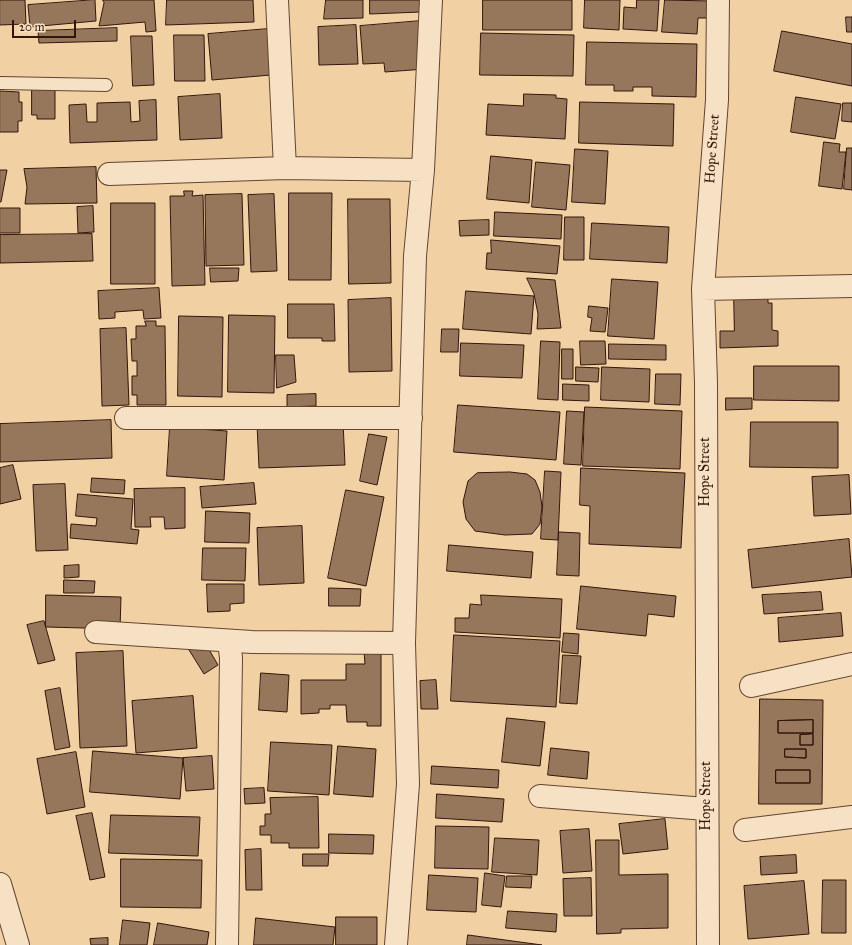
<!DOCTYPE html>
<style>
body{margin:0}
#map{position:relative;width:852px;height:945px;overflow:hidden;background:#f1d1a4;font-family:"IM FELL Great Primer",serif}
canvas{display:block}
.scale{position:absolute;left:12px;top:20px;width:64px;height:18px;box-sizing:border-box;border:2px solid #33160b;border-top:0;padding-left:5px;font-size:12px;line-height:14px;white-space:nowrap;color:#33160b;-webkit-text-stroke:3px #f6e1c4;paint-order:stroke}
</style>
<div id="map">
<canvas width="852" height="945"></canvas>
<div class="scale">20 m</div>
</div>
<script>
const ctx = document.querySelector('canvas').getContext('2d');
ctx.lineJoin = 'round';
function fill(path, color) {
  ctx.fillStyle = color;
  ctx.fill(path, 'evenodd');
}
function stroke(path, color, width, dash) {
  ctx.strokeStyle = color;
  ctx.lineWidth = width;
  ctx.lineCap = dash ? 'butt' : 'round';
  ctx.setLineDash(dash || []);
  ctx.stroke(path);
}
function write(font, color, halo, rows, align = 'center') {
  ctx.font = font + ' "IM FELL Great Primer",serif';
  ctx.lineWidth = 4;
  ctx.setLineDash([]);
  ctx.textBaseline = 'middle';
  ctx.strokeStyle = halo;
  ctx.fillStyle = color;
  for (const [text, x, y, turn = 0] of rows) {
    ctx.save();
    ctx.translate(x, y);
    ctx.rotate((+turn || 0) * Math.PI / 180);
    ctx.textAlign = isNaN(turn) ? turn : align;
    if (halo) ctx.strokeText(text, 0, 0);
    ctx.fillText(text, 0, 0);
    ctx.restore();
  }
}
const building = new Path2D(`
 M0,0H25L26,24L0,25Z
 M95,0L96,21L30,27L28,5Z
 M103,0H154L156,31L146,32L145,22L99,26L104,3Z
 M167,0H253L254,22L166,25Z
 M326,0H363V18L324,19Z
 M370,0H421V12L370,14Z
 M483,0H572V30H483Z
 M585,0H620L619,30L584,28Z
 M637,0H659L657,31L623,29L624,7L636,8Z
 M665,0L711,1L709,18H698L697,34L662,32Z
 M846,17H852V32H847Z
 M421,21L425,69L385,72L384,63L363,64L360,26Z
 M356,25L358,64L319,65L318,27Z
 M117,28V41L39,43L38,31Z
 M268,29L271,75L212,80L208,34Z
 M782,31L852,44V86L774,71Z
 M481,33L574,35L573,76L480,75Z
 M174,35H204L205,81H175Z
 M131,36H152L154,85L133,86Z
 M587,42L697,44L696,97L652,96V87H633V91H614V85H586Z
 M32,89L55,90V119H37V115H32Z
 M0,91L19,92V102H22V121H18V132H0Z
 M220,94L222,138L180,140L178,97Z
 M524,94L556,95V98L567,99L565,139L486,135L488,104L523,106Z
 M796,97L841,104L835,139L791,132Z
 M156,100L157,140L70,143L69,105L86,104L87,122H97V103L130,102L131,122L140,121L139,101Z
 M580,102L674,104L673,146L579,143Z
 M843,103H852V122L842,121Z
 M824,142L840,144L839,152H846L842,189L819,186Z
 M847,148H852V190L844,189Z
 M575,149L608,151L605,204L572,202Z
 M491,156L532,160L529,203L487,199Z
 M536,162L570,165L566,210L532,207Z
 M96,167L97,203L25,204L27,187L24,169Z
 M0,170H7L1,202H0Z
 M184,191H193L192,196L203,195L205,285L172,286L170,196H184Z
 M289,193H332L331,280H289Z
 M242,194L244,265L206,266L205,195Z
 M274,194L277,271L251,272L248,195Z
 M348,199H390L391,283L349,284Z
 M111,203H155V284H111Z
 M93,206L94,232L78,233L77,207Z
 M0,208H20V233H0Z
 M495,212L562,215L561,239L494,236Z
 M565,217H584V260H564Z
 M489,220V235L460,236L459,221Z
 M592,223L669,227L667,263L590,259Z
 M92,234L93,261L0,263V235Z
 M491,240L560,246L557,274L486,269L487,253H491Z
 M210,268H239L238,281L211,282Z
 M527,278L555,280L561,328L537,329L538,314L534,294Z
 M612,279L658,282L654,339L608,336Z
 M159,288L161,318L144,319L143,310L115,312V318L99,319L98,291Z
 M466,291L534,296L531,334L463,329Z
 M734,296H768V303H772V330L778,331V346L720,348V331H734Z
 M391,298L392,371L349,372L348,300Z
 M288,304H334L335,341H322V338H288Z
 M589,306L608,308L605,332L590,331L592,318L588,317Z
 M229,315L275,316L274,393L228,392Z
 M179,316L223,317L222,397L178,396Z
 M145,321H156V326H165L166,405H137V395H132V376H137V361H132L131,339H136V326H146Z
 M126,328L129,405L102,406L100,329Z
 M442,329H459L458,352H441Z
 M541,341L560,342L558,400L538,399Z
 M580,341H605L606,364L581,365Z
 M461,343L524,345L522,378L460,376Z
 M609,344L666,345V360L609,359Z
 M562,349H573V379H562Z
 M276,355H294L296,382L277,388Z
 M754,366H839V401L754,400Z
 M576,367L599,368L598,382L576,381Z
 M602,367L650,369L649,402L601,400Z
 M656,374H681L680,405L655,404Z
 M563,384L589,385V401L563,400Z
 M316,394V406L287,407V395Z
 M726,398H752V409L726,410Z
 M458,405L560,412L556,460L454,452Z
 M585,407L682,411L680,469L583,466Z
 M567,411L584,412L581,465L564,464Z
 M111,420L112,458L0,462V424Z
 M343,421L345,465L259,468L257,424Z
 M751,422H838V468L750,467Z
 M170,427L227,431L224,480L167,476Z
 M369,434L387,437L377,485L360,481Z
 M13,465L21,499L0,504V468Z
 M581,468L685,473L681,548L589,544L590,506L580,505Z
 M545,471L561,472L558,540L541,539Z
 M510,472L527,474L535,480L540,492L542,507L540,524L532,534L505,535L475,531L466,519L463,502L468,481L477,473Z
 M849,475L851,514L814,516L812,477Z
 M92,478L125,480L124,494L91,492Z
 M254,483L256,504L202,508L200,487Z
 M65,484L68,550L36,551L33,485Z
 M185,488V528L165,529L164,517H150L151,527H135L134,489Z
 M346,490L384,497L366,586L328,578Z
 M78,494L133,499L131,529L139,530L137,544L70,538L71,524L96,526L97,518L76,516Z
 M206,511L250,513L249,543L205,542Z
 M302,526L304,583L259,585L257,528Z
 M559,532L580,533L579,576L557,575Z
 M849,539L852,577L752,588L748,550Z
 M449,545L533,552L531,578L447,571Z
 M203,548H246L245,581L202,580Z
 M79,565V577L64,578V566Z
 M64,580L95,581L94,593H64Z
 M207,584H244V603L230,604V611L208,612Z
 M581,586L676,596L674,617L648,614L646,636L577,629Z
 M329,588L361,589L360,606H329Z
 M821,592L823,610L764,614L762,595Z
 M46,595L121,597L120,629L46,627Z
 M481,595L562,599L560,638L455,632V618H469L470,604L481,605Z
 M841,613L843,636L779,642L778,618Z
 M44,621L55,660L38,664L27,625Z
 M564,633L579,634L578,654L562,652Z
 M454,635L560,641L556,707L451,701Z
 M204,641L218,665L204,674L189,650Z
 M381,650V726H367V722H347L346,705H330V709H319V713L301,714V680H346V664H365L364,651Z
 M123,651L127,746L80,748L76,653Z
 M563,655L581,656L577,704L560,703Z
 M261,673L289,675L287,712L259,710Z
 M436,680L438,709H421L420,681Z
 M60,688L70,747L55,750L45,691Z
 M193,696L197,748L136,753L132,701Z
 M760,699L823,700L822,804H759ZM813,720V733H778V721ZM813,734V745H800V735ZM785,749H806V758L785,757ZM776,770H810V783H776Z
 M507,718L545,722L540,766L502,762Z
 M813,720V733H778V721Z
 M813,734V745H800V735Z
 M271,742L332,745L329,795L268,791Z
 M338,746L376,749L373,797L334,794Z
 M551,748L589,752L587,779L548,775Z
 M785,749H806V758L785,757Z
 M93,751L183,758L180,799L90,792Z
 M76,752L85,807L47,814L37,759Z
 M212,756L214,789L186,791L183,758Z
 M432,766L499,770L498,788L431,784Z
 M776,770H810V783H776Z
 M264,788L265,803L245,804L244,789Z
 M437,794L504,799L502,822L436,818Z
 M318,797L319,848H289V843H271V835H260V826H265V814H271L270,798Z
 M92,813L105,877L90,880L76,816Z
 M111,815L200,817L198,856L109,853Z
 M665,819L668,849L623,854L619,824Z
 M436,826L489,827L488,869L435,868Z
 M589,829L592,871L563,873L560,831Z
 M329,834L374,835L373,854L329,853Z
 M495,838L539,840L537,875L492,872Z
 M596,840H619V875L668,874V928L621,929V933L597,934Z
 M261,849L262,890H246L245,850Z
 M303,854H329L328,866H303Z
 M796,855L797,873L761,875L760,857Z
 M121,859L202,860L201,908L121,907Z
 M485,873L505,876L501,907L482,905Z
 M429,875L478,878L476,912L427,910Z
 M507,876H532L531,888L506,887Z
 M591,878L592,916H564L563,879Z
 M823,880H846V933H822Z
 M804,881L809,934L748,939L744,886Z
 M508,911L557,914L556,932L506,928Z
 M336,917H377V945H336Z
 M256,918L335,927L333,945H254Z
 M123,920L150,923L147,945H120Z
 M158,923L209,932L207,945H154Z
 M468,935L542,945H467Z
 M108,938V945H91L90,939Z`);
const service = new Path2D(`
 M0,83L106,85`);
const minor = new Path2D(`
 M277,0L285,168
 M109,174L285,168L423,170
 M703,289L852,286
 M126,418H411
 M96,632L252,642L404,643
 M751,686L852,664
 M540,796L706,809
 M745,830L852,817
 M0,884L18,945
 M227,945L231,658L229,641
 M396,945L408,784L404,643L415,256L423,170L431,0
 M708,945L706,383L703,289L717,100L718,0`);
const streetNames = [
 ["Hope Street",713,149,-86],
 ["Hope Street",706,472,-90],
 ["Hope Street",707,796,-90]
];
fill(building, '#96775b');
stroke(building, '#33160b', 1);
stroke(service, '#624531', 14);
stroke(minor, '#624531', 24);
stroke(service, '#f6e1c4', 12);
stroke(minor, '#f6e1c4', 22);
write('14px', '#33160b', '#f6e1c4', streetNames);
</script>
